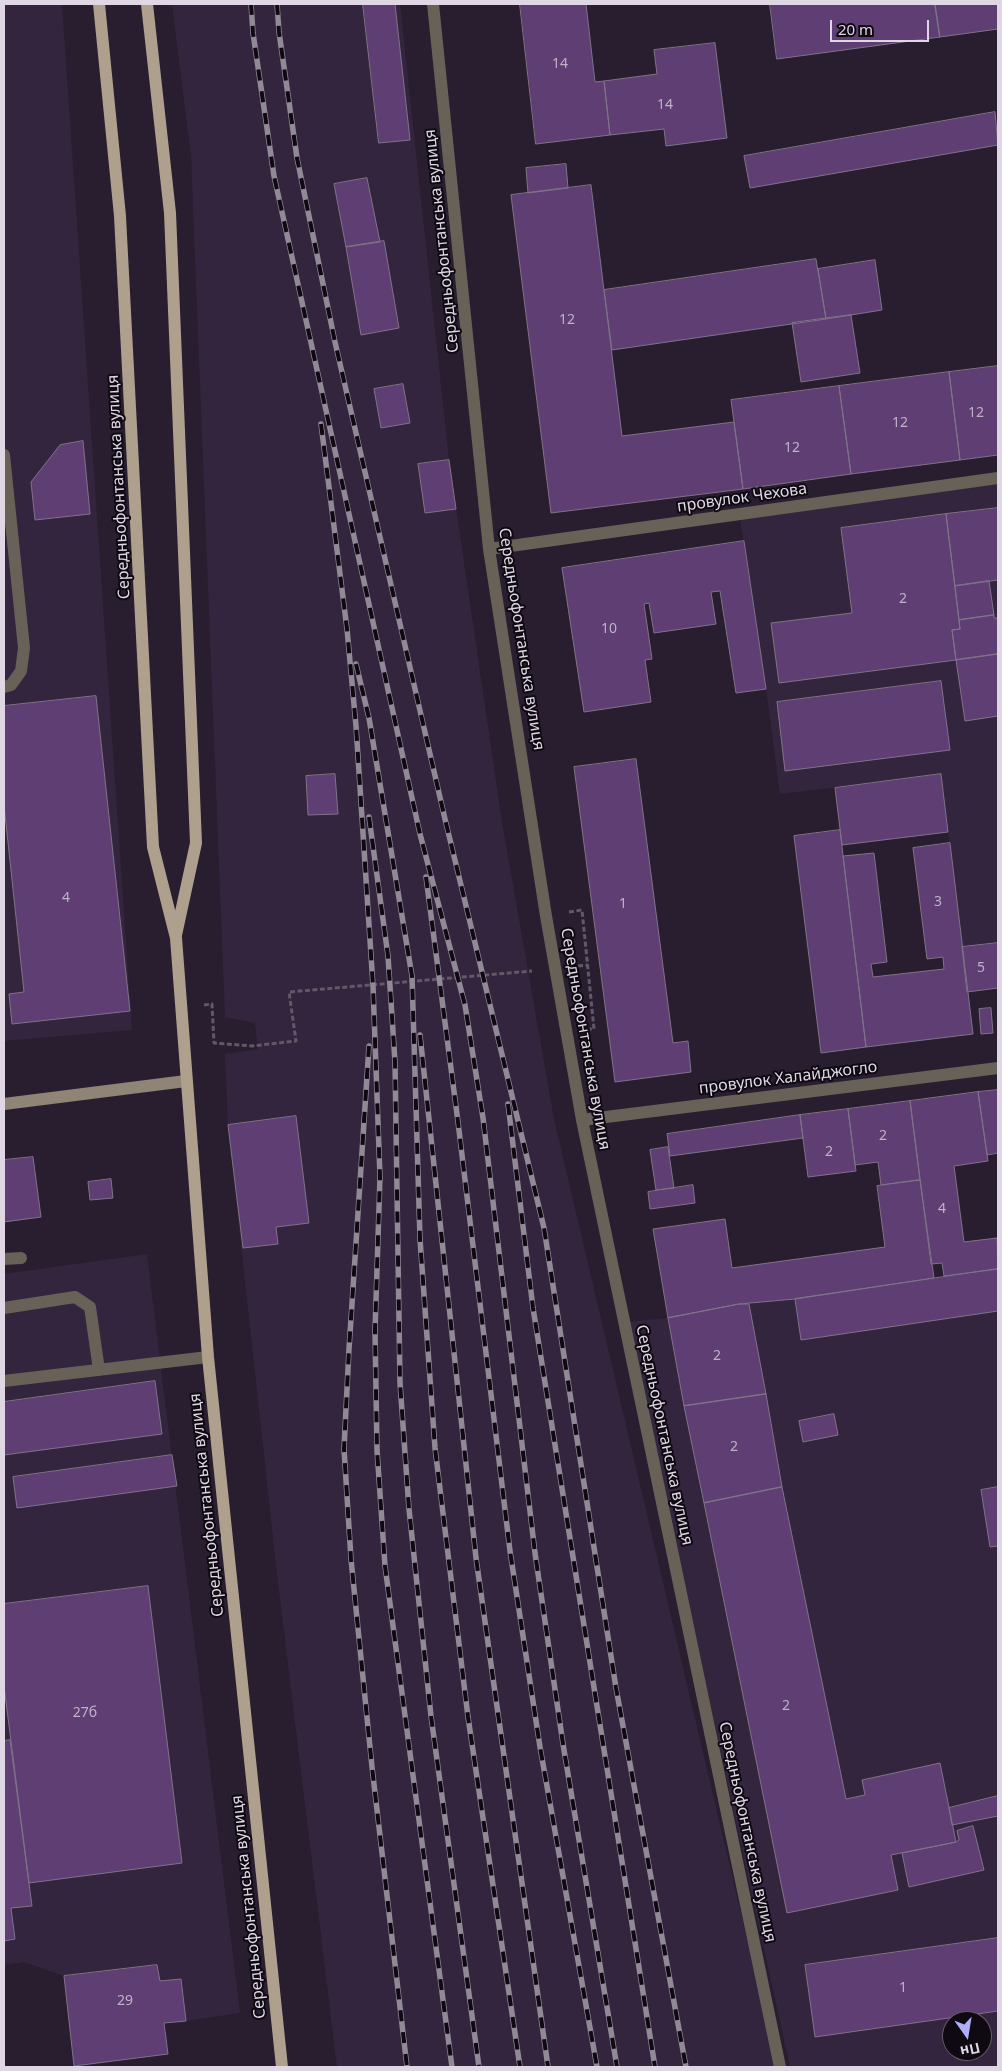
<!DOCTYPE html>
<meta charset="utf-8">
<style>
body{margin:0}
#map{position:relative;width:1002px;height:2071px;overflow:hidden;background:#281e30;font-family:"Noto Sans",sans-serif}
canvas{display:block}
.frame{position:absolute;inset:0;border:5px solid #dfd8e4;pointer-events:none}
.north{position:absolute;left:942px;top:2011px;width:50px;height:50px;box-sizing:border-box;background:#0f0a12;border:1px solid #625c66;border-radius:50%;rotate:167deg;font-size:14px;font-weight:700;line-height:20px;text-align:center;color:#dfd8e4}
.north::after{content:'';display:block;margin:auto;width:18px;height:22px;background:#aeaefa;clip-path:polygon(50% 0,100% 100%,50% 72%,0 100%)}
.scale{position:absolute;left:830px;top:20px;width:99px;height:22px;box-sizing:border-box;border:2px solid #dfd8e4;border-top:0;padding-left:6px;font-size:15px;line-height:18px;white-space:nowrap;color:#dfd8e4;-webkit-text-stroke:4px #0f0a12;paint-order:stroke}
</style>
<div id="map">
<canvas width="1002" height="2071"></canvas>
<div class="frame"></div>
<div class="north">Пн</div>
<div class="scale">20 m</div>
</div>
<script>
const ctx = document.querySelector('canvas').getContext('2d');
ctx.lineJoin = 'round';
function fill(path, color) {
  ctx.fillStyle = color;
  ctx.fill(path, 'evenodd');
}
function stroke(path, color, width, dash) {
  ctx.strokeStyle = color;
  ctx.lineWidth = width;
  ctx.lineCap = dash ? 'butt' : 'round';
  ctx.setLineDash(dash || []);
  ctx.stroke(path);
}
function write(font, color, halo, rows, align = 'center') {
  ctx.font = font + ' "Noto Sans",sans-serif';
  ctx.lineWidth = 4;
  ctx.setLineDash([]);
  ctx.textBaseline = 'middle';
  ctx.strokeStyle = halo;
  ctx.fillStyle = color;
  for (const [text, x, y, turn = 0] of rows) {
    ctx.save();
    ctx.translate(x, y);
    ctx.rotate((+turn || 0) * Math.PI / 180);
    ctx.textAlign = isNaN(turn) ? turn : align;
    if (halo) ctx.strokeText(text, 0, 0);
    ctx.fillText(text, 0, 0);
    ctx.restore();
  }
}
const built = new Path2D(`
 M4,4H62L132,1030L4,1041Z
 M172,4H400L449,460L502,822L554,1119L777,2067H337L277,1574L228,1125L225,1054L258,1049L255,1023L225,1017L191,156Z
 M998,484V943L962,947L941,775L780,794L766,689L740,518Z
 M147,1254L240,2013L186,2021L181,1979L160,1981L157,1965L64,1976L24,1962L4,1965V1274Z
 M998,1269V2067H790L626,1322L668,1318L739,1304L795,1299ZM952,2021H982V2051H952Z`);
const building = new Path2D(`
 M363,4H395L410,140L379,143Z
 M520,4H586L595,82L604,81L610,135L536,144Z
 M770,4H935L940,37L777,59Z
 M935,4H998V29L940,37Z
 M715,43L727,138L666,146L664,129L610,135L604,81L657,74L654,50Z
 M995,112L998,145L750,188L744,156Z
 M566,164L568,188L528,193L526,168Z
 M367,178L380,242L346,247L334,184Z
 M591,185L622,436L734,422L743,489L551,513L511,195Z
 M384,241L399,328L361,335L346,247Z
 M816,259L826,319L612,350L604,290Z
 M875,260L882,310L826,319L818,269Z
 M851,315L860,373L801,382L792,323Z
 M998,366V455L960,460L949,372Z
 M949,372L960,460L851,474L839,386Z
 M403,384L410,423L381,428L374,389Z
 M839,386L851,474L743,489L731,400Z
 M83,441L90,514L35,520L31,482L60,445Z
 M449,460L456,509L425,513L418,464Z
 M998,508V580L955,586L946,514Z
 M946,514L960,629L952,630L956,660L779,683L771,623L852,613L841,528Z
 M744,541L766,689L736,693L720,591L711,592L716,624L654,633L649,603L644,604L652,659L645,660L651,702L584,712L562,568Z
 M989,581L994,615L959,620L955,586Z
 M994,615V618H998V654L956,660L952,630L960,629L959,620Z
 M998,654V716L965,721L956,660Z
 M941,681L950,750L785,771L777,702Z
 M96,696L130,1011L12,1024L9,994L24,992L4,805V706Z
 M636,759L673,1043L688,1041L691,1072L615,1082L574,767Z
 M335,774L338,814L308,815L306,776Z
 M941,774L948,832L842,845L835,788Z
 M840,830L866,1047L821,1053L794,836Z
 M950,843L973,1034L866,1047L843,856L874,853L887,962L871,964L873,977L944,969L943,957L927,959L913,848Z
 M998,943V988L967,992L962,947Z
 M991,1008L993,1033L981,1034L979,1009Z
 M998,1090V1153L987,1155L978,1092Z
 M978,1092L988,1161L954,1166L964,1242L997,1238L998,1269L944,1276L942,1263L931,1264L910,1101Z
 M910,1101L920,1180L881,1185L878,1162L855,1165L848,1109Z
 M848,1109L856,1171L808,1177L800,1115Z
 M800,1115L803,1138L670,1156L667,1134Z
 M296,1116L309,1223L276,1227L278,1244L243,1248L228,1125Z
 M668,1147L674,1188L656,1190L650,1150Z
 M33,1157L41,1217L4,1222V1160Z
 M111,1179L113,1198L90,1200L88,1182Z
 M920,1180L934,1278L795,1299L739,1304L668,1318L653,1229L725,1219L732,1268L885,1247L877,1186Z
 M693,1185L695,1203L650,1209L648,1192Z
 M998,1269V1311L801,1340L795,1299Z
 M739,1304H749L766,1394L684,1406L668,1318Z
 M155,1381L162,1434L4,1455V1402Z
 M766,1394L782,1487L704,1503L684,1406Z
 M834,1414L838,1435L803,1442L799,1421Z
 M172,1455L177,1486L17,1508L13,1477Z
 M782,1487L846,1799L865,1795L862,1780L940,1763L956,1842L891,1855L898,1890L787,1913L704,1503Z
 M998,1487V1546L990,1547L981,1490Z
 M148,1586L182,1863L29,1883L4,1686V1604Z
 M10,1740L32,1906L11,1908L15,1939L4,1941V1741Z
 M998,1796V1816L952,1825L949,1808Z
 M973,1826L984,1870L909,1887L902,1853L956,1842L959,1840L957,1831Z
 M998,1938V2011L815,2037L805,1965Z
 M157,1965L160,1981L181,1979L186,2021L164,2023L168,2054L74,2066L64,1976Z`);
const path = new Path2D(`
 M569,912L582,910L594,1029H590
 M578,966L588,965
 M204,1005L212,1004L214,1043L252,1046L296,1041L289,992L532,971`);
const lane = new Path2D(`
 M4,455L24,648L21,671L11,685L4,687
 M4,1259L21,1258
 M4,1308L75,1297L90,1307L99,1370
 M4,1381L208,1357`);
const street = new Path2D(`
 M433,4L489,549L546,916L582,1120L780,2067
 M489,549L998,478
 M582,1120L998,1068`);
const secondary = new Path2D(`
 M4,1104L186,1081`);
const primary = new Path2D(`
 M99,4L120,216L153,847L176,938L208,1357L282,2067
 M147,4L170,213L196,843L176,935`);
const rail = new Path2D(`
 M251,4L253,33L274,176L420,834L465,1005L483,1118L535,1553L563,1744L617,2067
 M277,4L279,32L297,158L335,342L445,819L544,1228L616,1688L686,2067
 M321,424L347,629L356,726L373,986L380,1177L375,1331L377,1450L385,1566L452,2067
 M356,664L369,718L412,976L420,1239L435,1448L468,1717L520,2067
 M369,817L388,956L395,1062L400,1383L409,1509L431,1716L479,2067
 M426,877L458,1122L510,1551L540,1747L597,2067
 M420,1035L476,1558L548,2067
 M369,1046L349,1349L344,1449L351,1559L372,1767L407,2067
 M508,1104L533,1308L655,2067`);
const numberNames = [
 ["14",560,64],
 ["14",665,105],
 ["12",567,320],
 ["12",976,413],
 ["12",900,423],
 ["12",792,448],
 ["2",903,599],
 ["10",609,629],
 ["4",66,898],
 ["3",938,902],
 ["1",623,904],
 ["5",981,968],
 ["2",883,1136],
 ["2",829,1152],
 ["4",942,1209],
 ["2",717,1356],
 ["2",734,1447],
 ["2",786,1706],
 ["27б",85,1713],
 ["1",903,1988],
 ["29",125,2001]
];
const streetNames = [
 ["Середньофонтанська вулиця",442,241,-96],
 ["Середньофонтанська вулиця",119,487,-93],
 ["провулок Чехова",742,498,-8],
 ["Середньофонтанська вулиця",521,639,81],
 ["Середньофонтанська вулиця",585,1039,80],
 ["провулок Халайджогло",788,1078,-7],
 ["Середньофонтанська вулиця",664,1435,78],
 ["Середньофонтанська вулиця",207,1505,-96],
 ["Середньофонтанська вулиця",747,1832,78],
 ["Середньофонтанська вулиця",249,1907,-96]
];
fill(built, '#33253d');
fill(building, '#5e3e73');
stroke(building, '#807389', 1);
stroke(path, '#615868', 3, [5, 2.5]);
stroke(lane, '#686158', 12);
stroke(street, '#686158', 12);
stroke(secondary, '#8f8476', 12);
stroke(primary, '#aea08d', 12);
stroke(rail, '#918998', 5.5);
stroke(rail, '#0f0a12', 4, [11]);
write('14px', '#bfb2c8', null, numberNames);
write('16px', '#dfd8e4', '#0f0a12', streetNames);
</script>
